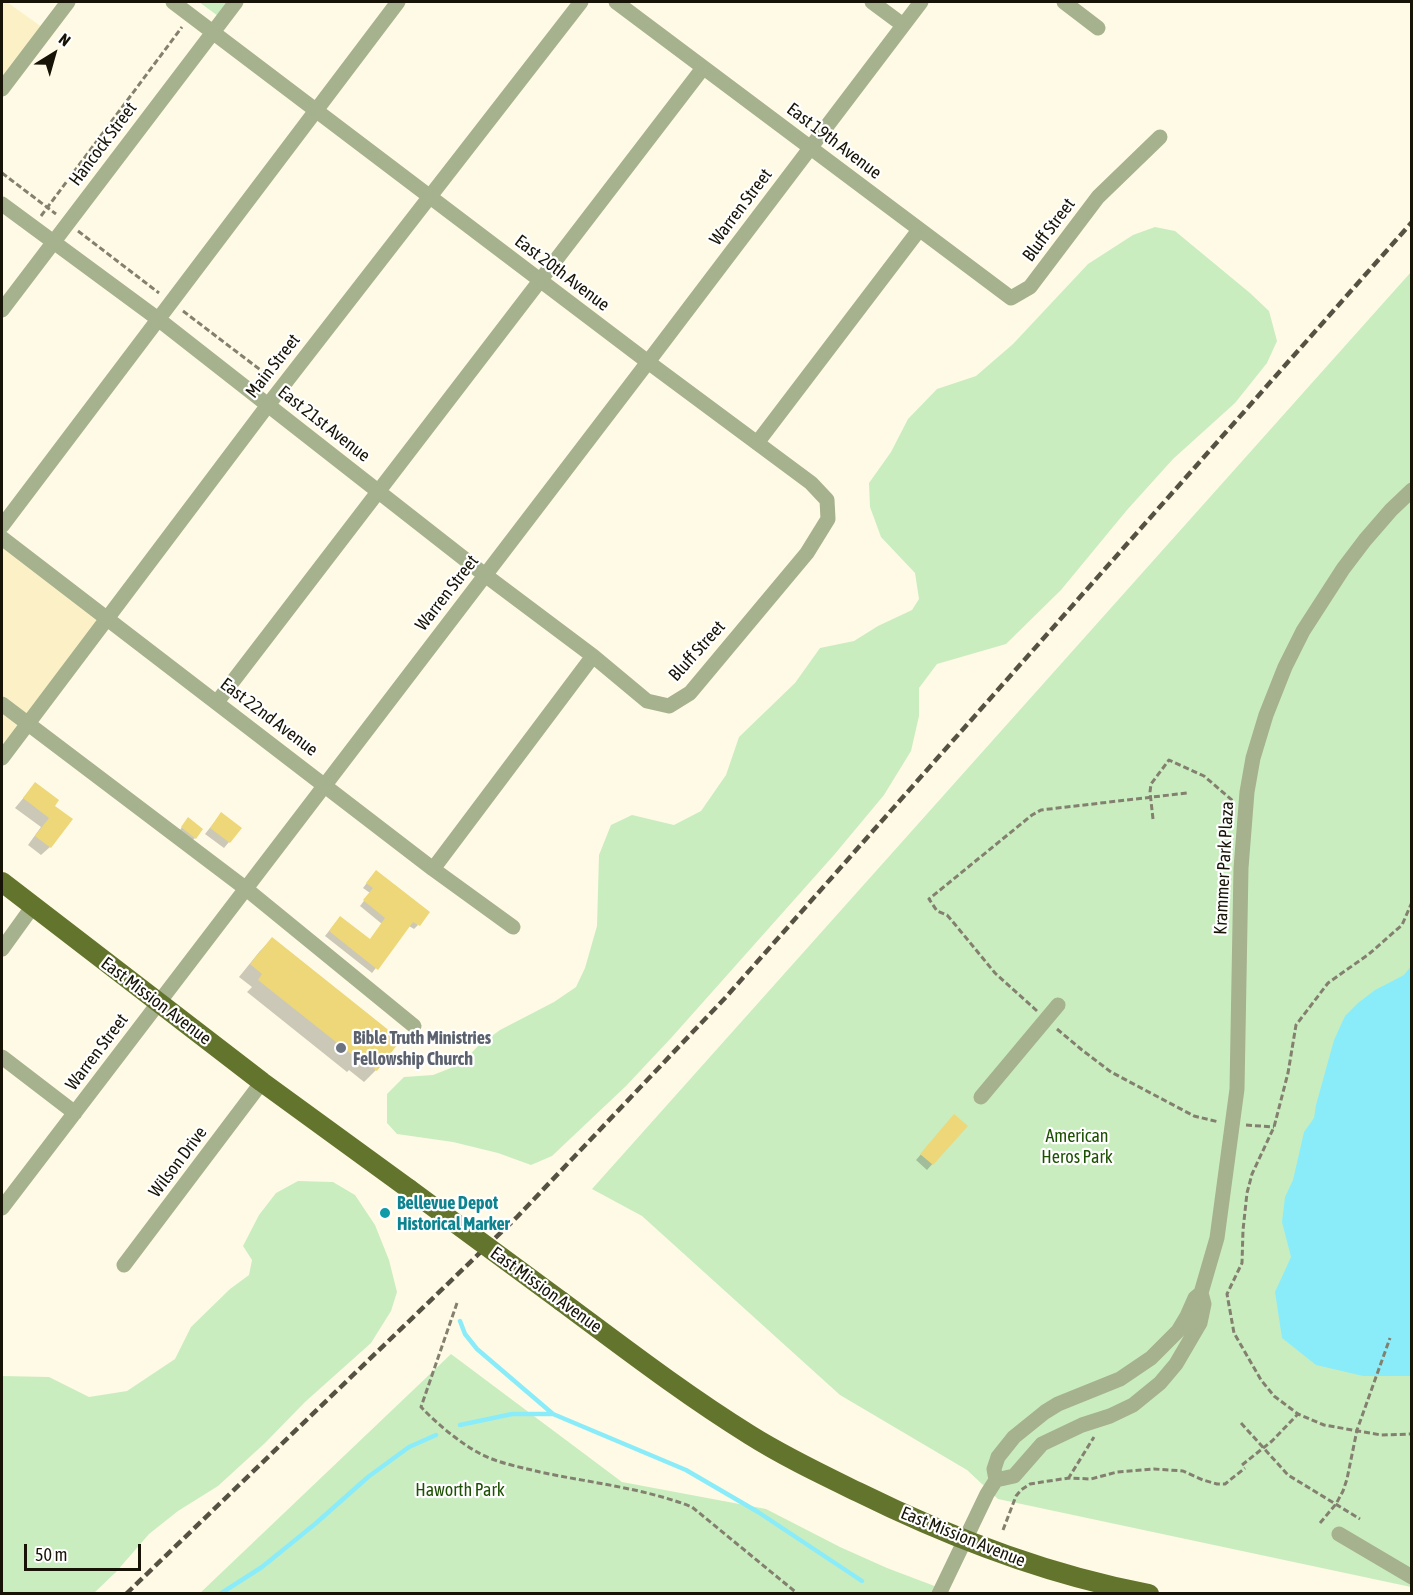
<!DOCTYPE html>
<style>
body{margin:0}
#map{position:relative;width:1413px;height:1595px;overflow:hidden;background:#fffae5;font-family:"Asap Condensed",sans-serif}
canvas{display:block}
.frame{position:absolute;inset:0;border:3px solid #171407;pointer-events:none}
.north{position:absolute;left:24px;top:24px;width:60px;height:60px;-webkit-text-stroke:4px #fff;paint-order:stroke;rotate:37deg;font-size:16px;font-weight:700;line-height:24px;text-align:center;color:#171407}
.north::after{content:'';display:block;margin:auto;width:21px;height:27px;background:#171407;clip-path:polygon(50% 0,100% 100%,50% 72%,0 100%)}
.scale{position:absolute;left:24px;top:1544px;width:117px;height:27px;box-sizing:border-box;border:3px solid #171407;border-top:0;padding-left:8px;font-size:18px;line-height:21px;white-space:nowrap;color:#171407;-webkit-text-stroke:4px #fff;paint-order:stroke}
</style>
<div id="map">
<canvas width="1413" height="1595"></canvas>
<div class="frame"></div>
<div class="north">N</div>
<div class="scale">50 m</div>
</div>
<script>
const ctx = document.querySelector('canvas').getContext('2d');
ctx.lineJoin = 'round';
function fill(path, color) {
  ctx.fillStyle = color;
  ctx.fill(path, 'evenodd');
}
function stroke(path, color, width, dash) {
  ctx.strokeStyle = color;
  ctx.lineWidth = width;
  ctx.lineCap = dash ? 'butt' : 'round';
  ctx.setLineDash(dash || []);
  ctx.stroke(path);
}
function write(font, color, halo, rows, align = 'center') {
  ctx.font = font + ' "Asap Condensed",sans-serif';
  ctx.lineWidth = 4.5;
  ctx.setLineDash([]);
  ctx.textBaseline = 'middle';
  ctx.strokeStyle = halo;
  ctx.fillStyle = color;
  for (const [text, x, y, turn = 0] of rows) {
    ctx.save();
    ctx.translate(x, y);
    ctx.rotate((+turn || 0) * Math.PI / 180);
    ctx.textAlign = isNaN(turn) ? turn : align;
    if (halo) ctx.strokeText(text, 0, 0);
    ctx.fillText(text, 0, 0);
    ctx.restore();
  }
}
const built = new Path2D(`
 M2,2H7L46,30L2,89Z
 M2,538L107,618L2,758Z`);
const green = new Path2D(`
 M199,2H236L222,19Z
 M1155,227L1175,231L1250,293L1269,311L1277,341L1267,363L1235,403L1173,459L1127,510L1061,590L1006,644L937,664L919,688V716L911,751L884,795L834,855L672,1037L626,1086L552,1156L531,1165L498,1153L453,1142L397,1134L387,1123V1094L404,1077L433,1075L461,1064L478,1046L500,1030L554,1002L576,987L585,968L597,926L599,855L611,825L632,815L674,825L701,811L726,775L739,737L795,683L820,648L854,641L878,626L912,610L919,599L915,573L881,537L870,507L869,483L891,452L908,419L937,389L976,376L1013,344L1088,264L1133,235Z
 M1411,272V1587L998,1499L967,1470L840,1395L642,1216L592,1189Z
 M298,1181L333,1182L355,1195L375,1225L389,1260L397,1292L391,1311L371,1343L305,1402L265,1443L218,1486L178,1511L149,1534L116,1572L94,1593H2V1376L49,1377L89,1397L127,1391L175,1359L191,1327L230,1289L249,1275L252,1260L243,1246L259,1215L276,1193Z
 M451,1354L622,1482L766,1509L840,1547L887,1568L953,1593L199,1594Z`);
const water = new Path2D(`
 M1411,966V1376H1363L1316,1365L1282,1338L1275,1292L1291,1257L1282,1222L1285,1197L1293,1180L1304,1132L1314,1118L1316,1105L1334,1040L1345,1016L1358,1003L1375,990L1404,975Z`);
const shadow = new Path2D(`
 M35,784L53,806L50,847L41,855L28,845L41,827L15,808Z
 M221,814L229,842L224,848L205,834Z
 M186,821L195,838L193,840L180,830Z
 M372,876L418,925L414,929L409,926L372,973L325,936L336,922L370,940L382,924L360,906L370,893L363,888Z
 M272,939L376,1070L364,1082L349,1070L347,1072L247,992L252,987L239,977L260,951Z
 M949,1122L966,1126L927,1170L916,1160Z`);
const stream = new Path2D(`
 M460,1321L465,1334L477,1349L553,1414L686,1470L758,1512L862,1581
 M460,1425L512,1414H553
 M220,1594L262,1567L315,1524L368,1477L409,1447L436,1435`);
const building = new Path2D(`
 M35,782L59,800L55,806L73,819L51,848L35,836L49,818L23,798Z
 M221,812L242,828L230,843L210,828Z
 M188,817L203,829L196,839L181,827Z
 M376,870L430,912L420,926L413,922L378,970L329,931L340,916L370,939L385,918L363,900L373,888L366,883Z
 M272,937L401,1040L377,1071L362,1059L360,1061L258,980L262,974L250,964Z
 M954,1114L968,1126L933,1165L920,1154Z`);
const path = new Path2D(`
 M2,173L56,214
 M41,216L182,27
 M78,231L159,293
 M183,311L271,378
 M1153,819L1150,792L1151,784L1169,760L1204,776L1233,801
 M1412,902L1402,925L1369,954L1328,983L1296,1025L1288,1073L1274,1127L1252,1174L1247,1193L1243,1230L1242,1263L1227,1294L1234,1333L1261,1380L1274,1396L1298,1414L1324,1425L1381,1435L1412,1434
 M1037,1011L995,973L953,922L947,915L937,911L929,899L1032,815L1041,810L1187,793
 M1057,1029L1082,1050L1111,1072L1194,1116L1219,1122
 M1246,1125L1274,1127
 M457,1303L421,1407C436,1423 460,1443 479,1453C497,1463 520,1467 540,1472C591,1483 644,1488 692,1507L798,1594
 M1241,1423L1288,1475L1360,1519
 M1242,1465L1272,1441L1298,1414
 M1068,1479L1094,1437
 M1320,1523L1336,1504L1343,1491L1347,1479L1357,1430L1390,1338
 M1003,1530L1016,1496L1021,1490L1030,1484L1042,1482L1069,1478L1091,1479L1117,1472L1154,1469L1183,1471L1203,1480L1217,1484H1225L1245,1468`);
const minor = new Path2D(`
 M616,2L1011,298L1030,287L1098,197L1160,137
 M872,2L903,25
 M1064,2L1098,28
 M2,89L68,2
 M2,204L158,319L485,575L593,656L647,701L669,706L690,693L807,553L828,519L827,500L811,483L648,362L173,2
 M2,310L236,2
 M757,443L919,230
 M2,526L398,2
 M2,538L433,869L513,927
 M217,702L703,68
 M2,704L245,888L414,1026
 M2,758L268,405L581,2
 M433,869L593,656
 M2,949L33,906
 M2,1057L75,1113
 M981,1097L1058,1005
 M2,1208L648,362L921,2
 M124,1265L262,1082
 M996,1480L994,1469L998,1457L1014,1437L1045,1412L1058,1404L1120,1379L1151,1358L1178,1331L1187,1316L1195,1298L1201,1293
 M1339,1534L1412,1577
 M939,1594L987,1494L996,1480L1014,1476L1042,1444L1082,1425L1110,1416L1133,1405L1160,1383L1176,1364L1200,1323L1204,1304L1201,1293L1217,1238L1237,1089L1241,868L1247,792L1253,758L1266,715L1285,667L1303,631L1343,569L1365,540L1391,510L1412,490`);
const major = new Path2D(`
 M2,882L262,1082L409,1189
 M561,1301C623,1347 684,1394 750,1435C785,1457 821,1474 858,1492C951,1538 1047,1575 1149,1594`);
const rail = new Path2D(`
 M126,1594L517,1217L726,997L1412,222`);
const majorBridge = new Path2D(`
 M409,1189L561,1301`);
const markers = [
 [341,1048,6,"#6b7280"],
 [385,1213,6,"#0f9aa8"]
];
const streetNames = [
 ["East 19th Avenue",834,141,37],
 ["Hancock Street",103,144,-53],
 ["Warren Street",741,207,-53],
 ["Bluff Street",1049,230,-53],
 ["East 20th Avenue",562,273,37],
 ["Main Street",273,366,-52],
 ["East 21st Avenue",324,424,38],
 ["Warren Street",447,593,-52],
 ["Bluff Street",697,651,-48],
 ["East 22nd Avenue",269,717,37],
 ["Krammer Park Plaza",1224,868,-87],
 ["East Mission Avenue",156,1001,37],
 ["Warren Street",97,1052,-53],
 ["Wilson Drive",178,1162,-53],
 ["East Mission Avenue",546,1290,36],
 ["East Mission Avenue",963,1537,22]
];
const worshipNames = [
 ["Bible Truth Ministries",353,1038],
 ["Fellowship Church",353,1059]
];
const parkNames = [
 ["American",1077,1136],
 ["Heros Park",1077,1157],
 ["Haworth Park",460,1490]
];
const cultureNames = [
 ["Bellevue Depot",397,1203],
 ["Historical Marker",397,1224]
];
fill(built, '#fcf1c6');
fill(green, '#caedc0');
fill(water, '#8becf9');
fill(shadow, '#0003');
stroke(stream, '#8becf9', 4.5);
fill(building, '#edd779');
stroke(path, '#83806f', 3, [6, 3]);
stroke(minor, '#a6b18d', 15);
stroke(major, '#63742c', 20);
stroke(rail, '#555243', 4.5, [9, 4.5]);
stroke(majorBridge, '#63742c', 20);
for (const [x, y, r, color] of markers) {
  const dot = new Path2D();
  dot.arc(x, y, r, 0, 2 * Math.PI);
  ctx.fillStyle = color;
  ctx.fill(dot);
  stroke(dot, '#fff', 2);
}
write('18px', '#171407', '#fff', streetNames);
write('bold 18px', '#5b616d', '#fff', worshipNames, 'left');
write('18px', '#1d5102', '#fff', parkNames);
write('bold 18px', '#0d838f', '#fff', cultureNames, 'left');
</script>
